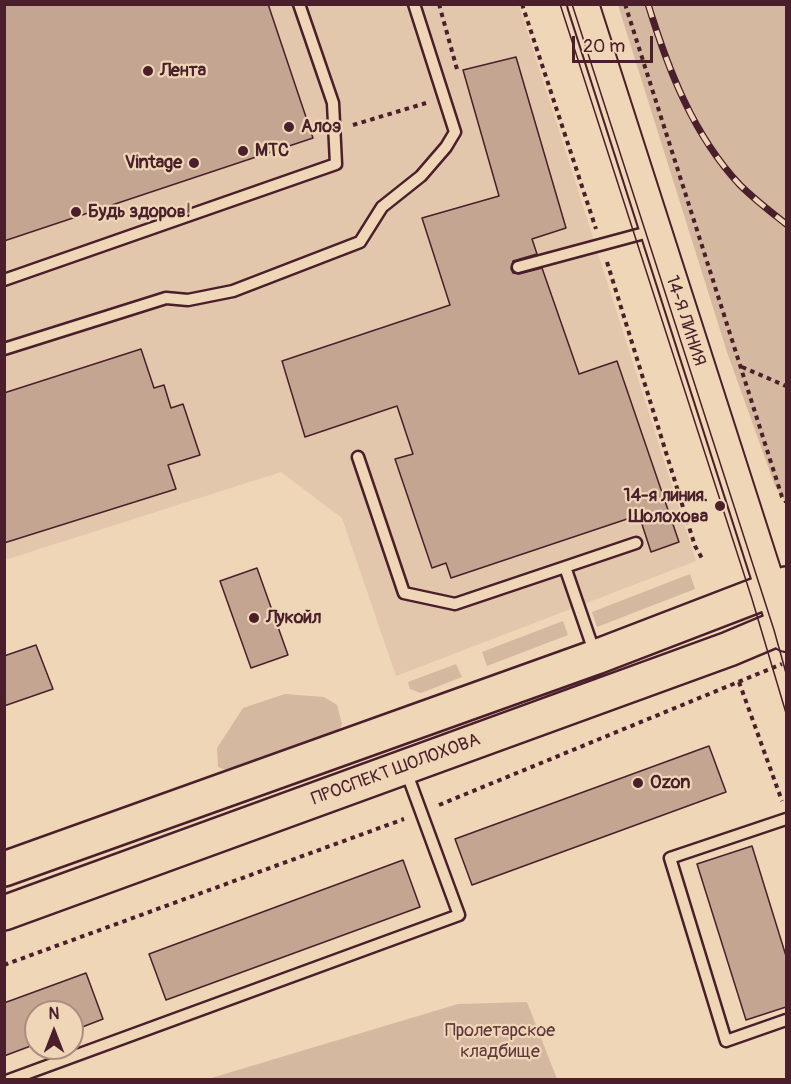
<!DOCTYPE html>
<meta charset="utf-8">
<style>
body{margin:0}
#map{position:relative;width:791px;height:1084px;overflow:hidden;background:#efd6b7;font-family:Pangolin,sans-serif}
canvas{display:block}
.frame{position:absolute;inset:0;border:6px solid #4a1f2b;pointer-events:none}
.north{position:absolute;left:24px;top:1000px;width:60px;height:60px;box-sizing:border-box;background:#efd6b7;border:2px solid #ad8d7f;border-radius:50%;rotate:0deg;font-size:16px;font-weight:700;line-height:24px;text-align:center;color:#4a1f2b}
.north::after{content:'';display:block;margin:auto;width:21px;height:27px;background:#4a1f2b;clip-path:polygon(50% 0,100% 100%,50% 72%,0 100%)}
.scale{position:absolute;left:572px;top:36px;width:81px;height:27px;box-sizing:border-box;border:3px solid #4a1f2b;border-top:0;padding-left:8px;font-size:18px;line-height:21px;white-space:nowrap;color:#4a1f2b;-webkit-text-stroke:4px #efd6b7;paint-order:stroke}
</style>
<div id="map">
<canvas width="791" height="1084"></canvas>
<div class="frame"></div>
<div class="north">N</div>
<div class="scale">20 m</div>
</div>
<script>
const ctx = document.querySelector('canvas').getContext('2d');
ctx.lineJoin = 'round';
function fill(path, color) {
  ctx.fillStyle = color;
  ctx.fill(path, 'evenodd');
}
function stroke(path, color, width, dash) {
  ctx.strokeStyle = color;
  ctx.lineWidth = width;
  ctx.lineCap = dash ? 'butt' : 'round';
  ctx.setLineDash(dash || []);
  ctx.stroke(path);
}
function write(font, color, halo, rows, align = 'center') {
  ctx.font = font + ' Pangolin,sans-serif';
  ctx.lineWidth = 4.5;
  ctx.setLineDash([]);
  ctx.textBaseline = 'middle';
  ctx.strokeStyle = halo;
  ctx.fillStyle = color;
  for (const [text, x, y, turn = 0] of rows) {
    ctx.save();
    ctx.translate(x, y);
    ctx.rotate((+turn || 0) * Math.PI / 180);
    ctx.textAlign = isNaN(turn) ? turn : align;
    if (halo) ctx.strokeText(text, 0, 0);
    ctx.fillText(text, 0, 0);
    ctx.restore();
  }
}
const built = new Path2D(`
 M5,5H519L696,561L396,676L342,518L281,472L5,560Z`);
const green = new Path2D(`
 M618,5H786V502L775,486L727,352Z
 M690,574L695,589L597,627L592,612Z
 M563,621L568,635L487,666L482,652Z
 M456,664L462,677L421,693L410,689L408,682Z
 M285,694L324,697L337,705L342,724L335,738L234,773L218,767L217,748L243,708Z
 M527,1002L557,1079H208L458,1004Z`);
const building = new Path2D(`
 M4,4H268L313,138L4,241Z
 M516,57L566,228L532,239L537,254L513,261L511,269L513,273L519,274L542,268L579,374L617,361L679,542L651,552L639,515L451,578L446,563L432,568L395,459L413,454L397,406L305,437L282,361L450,305L422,218L499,196L463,70Z
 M141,349L154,388L164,385L171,408L183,404L200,455L168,465L176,489L4,543V393Z
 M257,568L288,655L251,668L220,581Z
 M36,645L53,689L4,706V656Z
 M709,746L726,792L472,885L455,839Z
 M752,846L786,956V1007L746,1020L697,864Z
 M403,860L420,907L166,1000L149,954Z
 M86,973L103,1019L72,1031V1012H36V1044L4,1056V1003Z`);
const path = new Path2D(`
 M439,4L458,73
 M522,4L596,229
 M625,4L782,497L786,502
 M353,125L426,103
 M607,262L695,546L703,560
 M742,367L786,386
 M739,682L782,801
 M439,805L782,664
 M4,965L404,819`);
const lane = new Path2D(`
 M518,267L652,231
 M4,280L336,164L333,103L299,4
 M4,349L166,298L188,300L233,291L360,242L382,207L421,176L446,147L455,132L414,4
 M358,457L404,593L455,604L565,567
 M595,654L565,567L636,543
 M786,819L670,858L726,1041L786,1020
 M9,1080L459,915L406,771`);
const secondary = new Path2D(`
 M583,4L786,636`);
const primary = new Path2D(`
 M4,869L596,657L786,584
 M4,913L729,649L786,625`);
const tram = new Path2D(`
 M560,4L752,599L786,713
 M572,4L774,630L786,673`);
const rail = new Path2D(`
 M648,4C668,69 693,135 740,185C754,199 771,212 786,224`);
const markers = [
 [148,71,6,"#4a1f2b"],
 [289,127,6,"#4a1f2b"],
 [243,151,6,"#4a1f2b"],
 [194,163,6,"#4a1f2b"],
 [76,212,6,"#4a1f2b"],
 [720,506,6,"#4a1f2b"],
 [254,618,6,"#4a1f2b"],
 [638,783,6,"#4a1f2b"]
];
const poiNames = [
 ["Лента",160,71],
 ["Алоэ",301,127],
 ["МТС",255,151],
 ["Vintage",182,163,"right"],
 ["Будь здоров!",88,212],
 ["14-я линия.",708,496,"right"],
 ["Шолохова",708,517,"right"],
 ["Лукойл",266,618],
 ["Ozon",650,783]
];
const streetNames = [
 ["14-Я ЛИНИЯ",685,321,72],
 ["ПРОСПЕКТ ШОЛОХОВА",396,770,-20]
];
const parkNames = [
 ["Пролетарское",500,1031],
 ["кладбище",500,1052]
];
fill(built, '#e2c7ac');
fill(green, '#d4b8a0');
fill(building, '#c3a592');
stroke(building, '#4a1f2b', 1.5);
stroke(lane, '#4a1f2b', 15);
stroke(secondary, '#4a1f2b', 34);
stroke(primary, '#4a1f2b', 38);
stroke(path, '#4a1f2b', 4, [4.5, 4.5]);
stroke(lane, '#efd6b7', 10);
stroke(secondary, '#efd6b7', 30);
stroke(primary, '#efd6b7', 33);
stroke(tram, '#4a1f2b', 1.5);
stroke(rail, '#4a1f2b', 7);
stroke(rail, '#efd6b7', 4.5, [14]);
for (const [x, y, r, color] of markers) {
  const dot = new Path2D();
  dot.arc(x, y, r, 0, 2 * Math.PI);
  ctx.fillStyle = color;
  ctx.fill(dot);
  stroke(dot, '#efd6b7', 2);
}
write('bold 18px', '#4a1f2b', '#efd6b7', poiNames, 'left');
write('18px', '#4a1f2b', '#efd6b7', streetNames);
write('18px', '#5f363d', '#efd6b7', parkNames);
</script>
